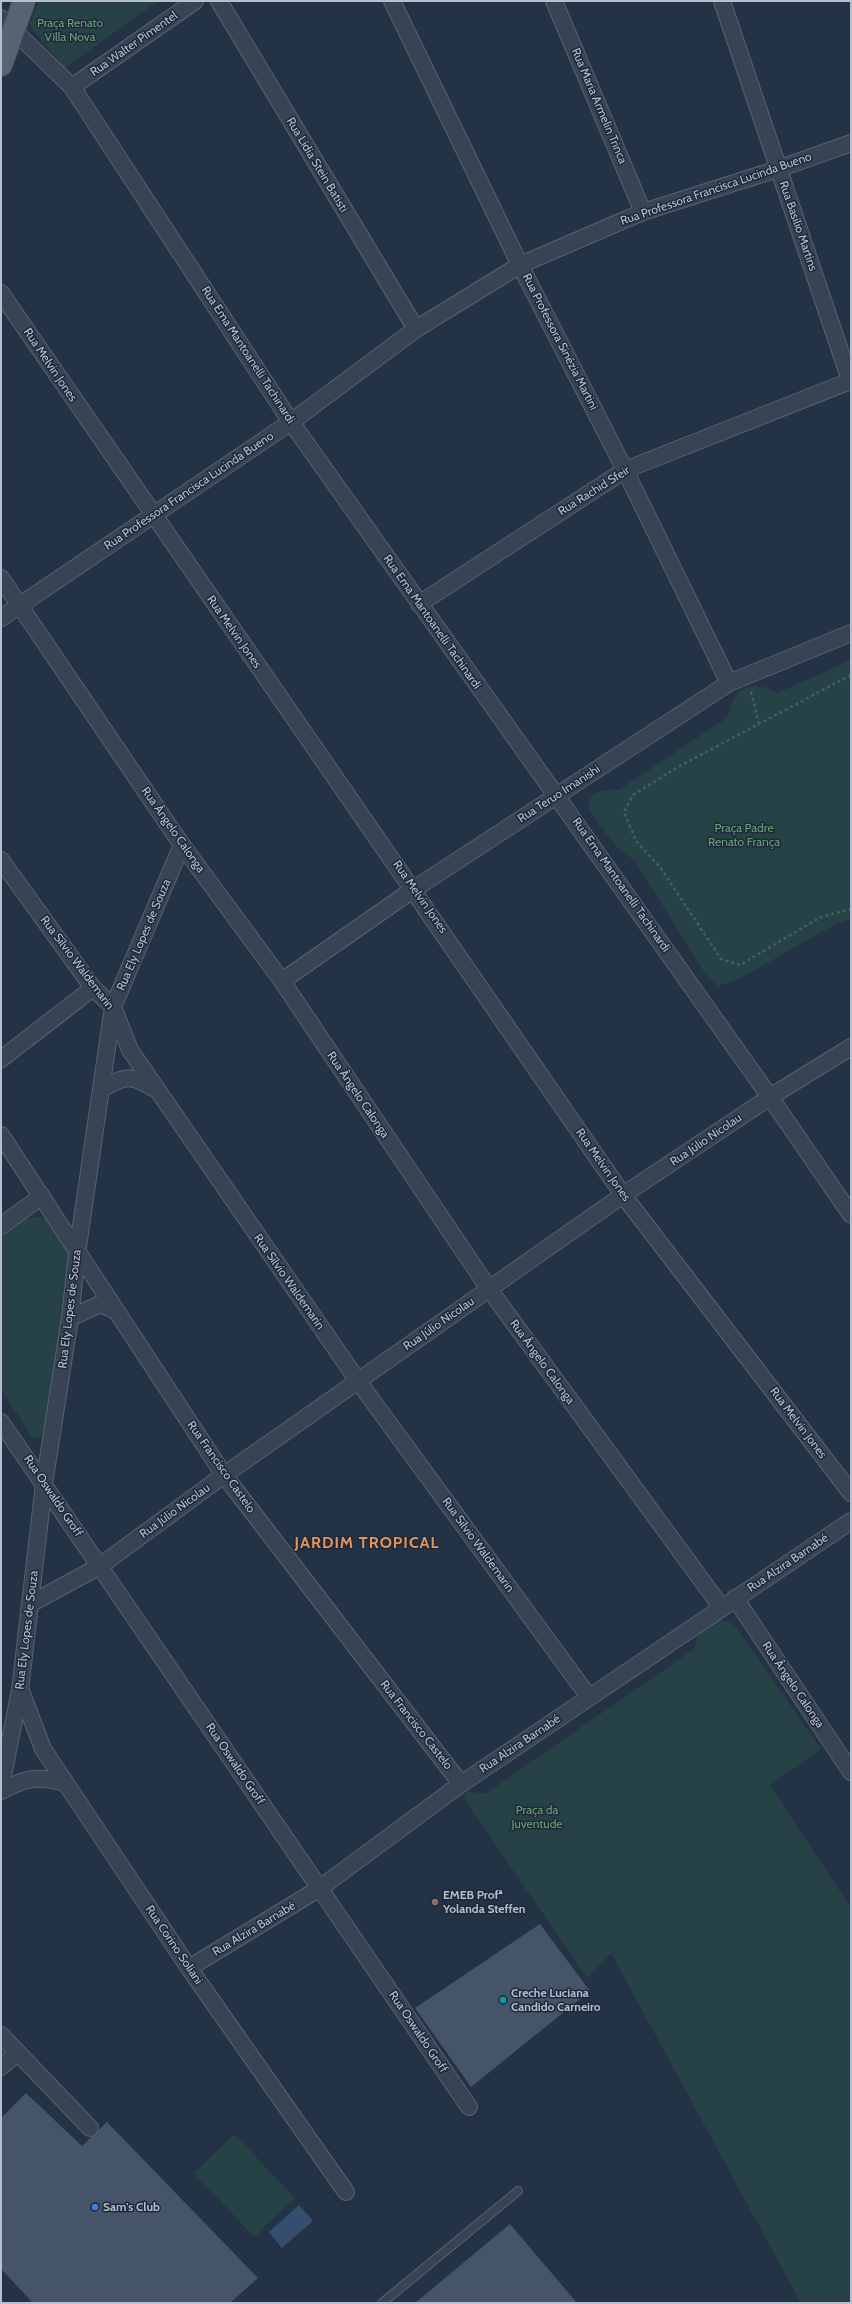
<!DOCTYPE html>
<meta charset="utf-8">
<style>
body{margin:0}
#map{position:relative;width:852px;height:2304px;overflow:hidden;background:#243245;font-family:Cabin,sans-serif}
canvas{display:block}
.frame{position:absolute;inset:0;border:2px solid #b6bfce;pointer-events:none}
</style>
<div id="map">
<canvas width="852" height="2304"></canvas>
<div class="frame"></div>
</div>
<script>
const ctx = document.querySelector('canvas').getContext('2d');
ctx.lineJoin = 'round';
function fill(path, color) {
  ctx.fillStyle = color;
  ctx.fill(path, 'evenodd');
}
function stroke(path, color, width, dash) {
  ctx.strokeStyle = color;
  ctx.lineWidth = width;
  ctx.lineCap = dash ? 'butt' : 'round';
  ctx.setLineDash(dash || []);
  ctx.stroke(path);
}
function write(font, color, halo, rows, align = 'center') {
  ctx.font = font + ' Cabin,sans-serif';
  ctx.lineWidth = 3;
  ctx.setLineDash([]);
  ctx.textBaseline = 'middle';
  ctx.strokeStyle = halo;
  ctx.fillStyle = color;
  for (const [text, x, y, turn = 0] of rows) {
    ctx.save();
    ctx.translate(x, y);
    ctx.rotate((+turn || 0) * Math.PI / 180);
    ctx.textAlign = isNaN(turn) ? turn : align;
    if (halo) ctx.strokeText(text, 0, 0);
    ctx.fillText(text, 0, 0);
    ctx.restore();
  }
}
const green = new Path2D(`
 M39,1H158L65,68L29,25Z
 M851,660V919L838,923L737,980L718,986L702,969L635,861L615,845L593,816C581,793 601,789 619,790L728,717C732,688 751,678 777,693Z
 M37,1217L47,1219L72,1256L43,1434L38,1438L32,1436L1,1390V1236L23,1220Z
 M720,1620L731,1623L736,1627L821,1749L770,1785L851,1908V2303H801L611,1953L587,1978L465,1800V1791L485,1794L694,1649L699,1629Z
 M234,2134L295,2198L254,2237L194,2173Z`);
const water = new Path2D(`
 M299,2205L313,2221L282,2248L269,2232Z`);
const building = new Path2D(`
 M540,1924L590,1991L471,2087L415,2008Z
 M26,2093L82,2146L107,2122L258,2278L230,2303H33L1,2269V2118Z
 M510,2224L577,2303H415Z`);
const path = new Path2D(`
 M851,675L678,767L633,795L624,812L636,841L660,867L721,959L740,965L821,917L851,909
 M751,692L759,724`);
const lane = new Path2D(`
 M382,2303L518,2191`);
const street = new Path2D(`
 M219,1L416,329
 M392,1L520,265L625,470L729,683
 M554,1L643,212
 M722,1L851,383
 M1,18L72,87L291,422L770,1097L851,1215
 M72,87L195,1
 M1,293L623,1195L851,1493
 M1,578L182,845L282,981L489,1289L722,1608
 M419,604L625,470L850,381
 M1,618L291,422L416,329L520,265L643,212L778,169L851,143
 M1,860L93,988L113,1007L130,1050L358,1381L589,1697
 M282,981L414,889L729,683L851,633
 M1,1059L93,988
 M102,1089C125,1076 130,1074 153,1088
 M1,1135L224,1475L461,1784
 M1,1226L42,1196
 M70,1318L100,1304L114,1310
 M1,1422L469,2107
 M735,1598L851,1772
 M30,1604L100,1566L224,1475L623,1195L770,1097L851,1047
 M21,1691L43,1749L189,1968L346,2192
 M1,1786L20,1690L44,1484L70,1318L77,1253L113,1007L182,845
 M1,1791C26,1778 38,1775 66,1783
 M189,1968L320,1888L461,1784L851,1521
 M1,2035L90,2128
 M1,2067L17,2053`);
const primary = new Path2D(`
 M1,65L24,1`);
const markers = [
 [435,1902,4,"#8d6e63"],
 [503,2000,4,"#0f9aa8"],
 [95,2207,4,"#3f7fe0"]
];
const parkNames = [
 ["Praça Renato",70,23],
 ["Villa Nova",70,37],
 ["Praça Padre",744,828],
 ["Renato França",744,842],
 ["Praça da",537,1810],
 ["Juventude",537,1824]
];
const streetNames = [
 ["Rua Walter Pimentel",134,44,-35],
 ["Rua Maria Armelin Trinca",599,106,67],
 ["Rua Lídia Stein Batisti",317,165,59],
 ["Rua Professora Francisca Lucinda Bueno",716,189,-19],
 ["Rua Basilio Martins",798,226,71],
 ["Rua Professora Sinézia Martini",560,342,63],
 ["Rua Ema Mantoanelli Tachinardi",248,355,57],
 ["Rua Melvin Jones",50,365,56],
 ["Rua Professora Francisca Lucinda Bueno",189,491,-34],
 ["Rua Rachid Sfeir",594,491,-32],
 ["Rua Ema Mantoanelli Tachinardi",432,622,55],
 ["Rua Melvin Jones",234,632,55],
 ["Rua Teruo Imanishi",559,794,-33],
 ["Rua Ângelo Calonga",173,830,55],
 ["Rua Ema Mantoanelli Tachinardi",621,885,55],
 ["Rua Melvin Jones",420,897,55],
 ["Rua Ely Lopes de Souza",144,935,-67],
 ["Rua Sílvio Waldemarin",77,963,53],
 ["Rua Ângelo Calonga",358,1095,56],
 ["Rua Júlio Nicolau",706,1140,-34],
 ["Rua Melvin Jones",603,1165,55],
 ["Rua Sílvio Waldemarin",289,1282,55],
 ["Rua Ely Lopes de Souza",70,1309,-83],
 ["Rua Júlio Nicolau",439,1324,-35],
 ["Rua Ângelo Calonga",542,1362,54],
 ["Rua Melvin Jones",798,1423,53],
 ["Rua Francisco Castelo",221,1467,55],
 ["Rua Oswaldo Groff",53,1496,56],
 ["Rua Júlio Nicolau",175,1511,-36],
 ["Rua Sílvio Waldemarin",478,1545,54],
 ["Rua Alzira Barnabé",788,1563,-34],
 ["Rua Ely Lopes de Souza",27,1630,-83],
 ["Rua Ângelo Calonga",793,1685,56],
 ["Rua Francisco Castelo",416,1725,52],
 ["Rua Alzira Barnabé",520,1744,-34],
 ["Rua Oswaldo Groff",235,1764,56],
 ["Rua Alzira Barnabé",254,1929,-31],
 ["Rua Corino Soliani",174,1945,56],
 ["Rua Oswaldo Groff",418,2032,56]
];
const poiNames = [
 ["EMEB Profª",443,1895],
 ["Yolanda Steffen",443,1909],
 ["Creche Luciana",511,1993],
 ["Candido Carneiro",511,2007],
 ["Sam's Club",103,2207]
];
const districtNames = [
 ["JARDIM TROPICAL",367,1543]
];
fill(green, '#264246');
fill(water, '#364e6d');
fill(building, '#455469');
stroke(lane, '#576271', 10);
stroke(street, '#576271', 18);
stroke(primary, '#424d5d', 24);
stroke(path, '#445f62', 2.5, [3, 3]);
stroke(lane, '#384454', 8);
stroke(street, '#384454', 16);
stroke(primary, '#566374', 22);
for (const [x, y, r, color] of markers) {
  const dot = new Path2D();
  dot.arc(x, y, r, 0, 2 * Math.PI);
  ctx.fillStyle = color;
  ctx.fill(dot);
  stroke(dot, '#1d2939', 1.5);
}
write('12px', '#6aa176', '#1d2939', parkNames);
write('12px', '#b6bfce', '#1d2939', streetNames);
write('bold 12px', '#b6bfce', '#1d2939', poiNames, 'left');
ctx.letterSpacing = '1px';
write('bold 16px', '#e1955d', '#1d2939', districtNames);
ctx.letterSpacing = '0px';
</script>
